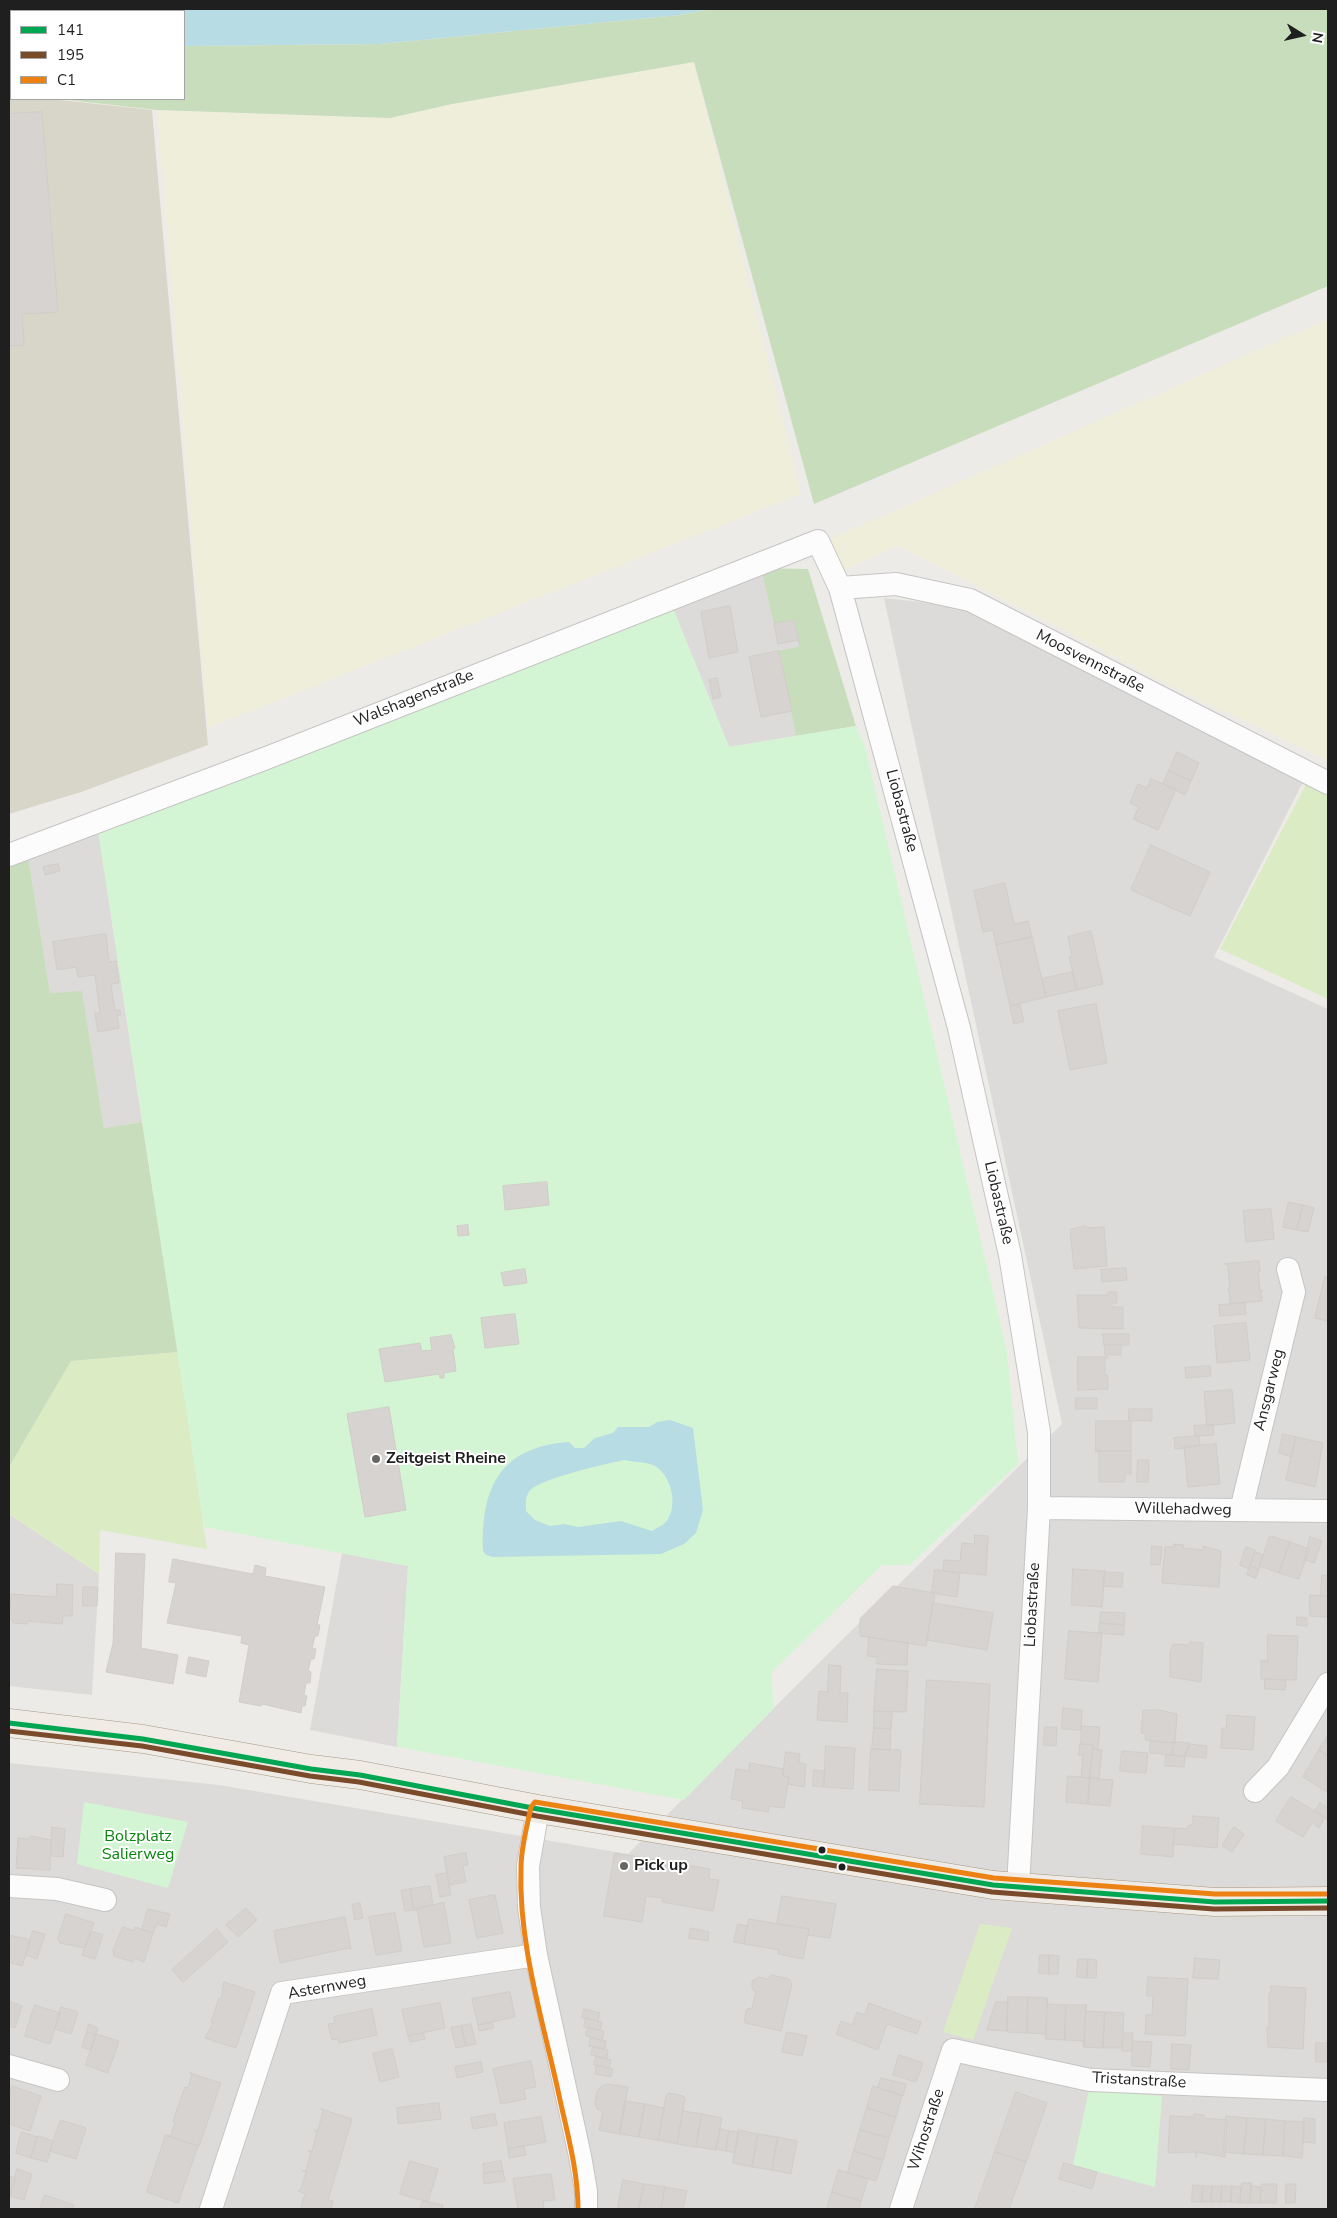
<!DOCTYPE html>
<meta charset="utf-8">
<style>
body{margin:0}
#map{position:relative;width:1337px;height:2218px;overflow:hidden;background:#edebe8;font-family:"Nunito Sans",sans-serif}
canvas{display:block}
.frame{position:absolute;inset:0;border:10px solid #1f1f1f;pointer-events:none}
.legend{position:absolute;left:10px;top:10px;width:175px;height:90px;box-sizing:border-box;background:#fff;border:1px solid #a5a5a5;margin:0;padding:6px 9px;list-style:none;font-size:15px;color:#1f1f1f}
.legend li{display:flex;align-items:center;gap:10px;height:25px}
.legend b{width:25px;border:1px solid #a5a5a5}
.north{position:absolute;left:1277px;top:10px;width:50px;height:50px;-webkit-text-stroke:4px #fff;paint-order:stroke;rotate:100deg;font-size:14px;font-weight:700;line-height:20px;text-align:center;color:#1f1f1f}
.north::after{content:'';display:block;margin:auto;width:18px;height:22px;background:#1f1f1f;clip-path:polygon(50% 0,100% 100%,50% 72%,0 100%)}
</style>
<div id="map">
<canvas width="1337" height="2218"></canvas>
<div class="frame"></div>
<ul class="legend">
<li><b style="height:6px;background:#00a651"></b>141</li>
<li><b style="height:6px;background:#7a4b2a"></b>195</li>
<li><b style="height:6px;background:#eb8213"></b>C1</li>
</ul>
<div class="north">N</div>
</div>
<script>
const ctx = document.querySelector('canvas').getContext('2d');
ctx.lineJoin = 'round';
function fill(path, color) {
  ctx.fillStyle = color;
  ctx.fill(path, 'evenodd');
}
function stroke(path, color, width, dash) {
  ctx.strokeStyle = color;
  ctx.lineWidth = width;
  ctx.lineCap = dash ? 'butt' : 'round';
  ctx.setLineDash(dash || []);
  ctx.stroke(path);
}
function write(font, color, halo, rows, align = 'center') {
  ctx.font = font + ' "Nunito Sans",sans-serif';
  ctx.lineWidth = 4;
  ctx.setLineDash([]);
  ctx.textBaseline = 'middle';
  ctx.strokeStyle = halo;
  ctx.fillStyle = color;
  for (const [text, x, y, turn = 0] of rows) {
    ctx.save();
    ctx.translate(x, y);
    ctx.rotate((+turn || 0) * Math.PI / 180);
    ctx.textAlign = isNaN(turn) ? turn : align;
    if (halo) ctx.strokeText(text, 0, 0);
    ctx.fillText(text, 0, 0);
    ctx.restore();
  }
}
const residential = new Path2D(`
 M761,568L775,624L794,620L800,646L780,651L796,736L729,747L672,606Z
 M884,598L966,607L1303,782L1214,957L1328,1009V2209H9V1763L219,1785L628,1854L847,1635L1062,1424Z
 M98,829L142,1122L104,1128L82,992L50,993L28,856Z
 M9,1514L99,1574L92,1695L9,1686Z
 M342,1553L408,1566L397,1747L310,1730Z`);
const construction = new Path2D(`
 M9,94H11V99H51L152,110L208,745L81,792L9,814Z`);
const farmland = new Path2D(`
 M694,62L801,494L208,728L157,110L390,118L452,104Z
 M1328,319V761L1193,697L898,546L842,571L828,540Z`);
const grass = new Path2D(`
 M1306,784L1328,795V999L1220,949Z
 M178,1352L207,1549L100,1530L99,1574L9,1514V1467L71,1361Z
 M980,1924L1012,1928L973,2040L943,2032Z`);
const forest = new Path2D(`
 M711,9H1328V286L814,504L694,62L452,104L390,118L157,110L60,99H184V46L380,44L679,15Z
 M9,28L11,29V93H9Z
 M761,568L808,569L856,726L796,736L779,651L800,646L794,620L774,624Z
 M28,856L50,993L82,991L104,1128L142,1122L178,1352L71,1361L9,1467V863Z`);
const park = new Path2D(`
 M672,606L729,747L856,726L865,747L1007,1352L1018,1464L910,1565H882L772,1672L773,1709L684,1800L397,1747L408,1566L204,1527L98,830Z
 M84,1802L188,1822L168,1888L77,1864Z
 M1089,2090L1162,2096L1155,2187L1073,2165Z`);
const water = new Path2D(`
 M9,9H711L679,15L380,44L184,46V11H11V29L9,28Z
 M670,1420L693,1428L703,1510L696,1533L684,1544L661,1554L493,1557L486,1555L483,1551C481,1487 500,1447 569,1442L575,1448H584L595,1438L613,1433L618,1427H649L657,1422ZM624,1460C634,1462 647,1462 655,1466C672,1476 679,1508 665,1523C662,1526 656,1528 652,1531L621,1521L578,1527L564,1524L550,1526L535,1520L526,1511C526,1504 525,1498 529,1492C537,1479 606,1464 624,1460Z`);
const building = new Path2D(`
 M42,112L58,312L22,314L24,345L9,346V114Z
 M730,606L738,652L709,658L701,612Z
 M794,620L800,646L798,640L778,644L774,624Z
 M779,651L792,711L761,717L749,657Z
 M717,678L721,697L713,699L709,680Z
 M1177,752L1199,763L1191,781L1169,771Z
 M1169,771L1191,781L1185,795L1163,784Z
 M1151,779L1176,789L1158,830L1133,819L1139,807L1130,803L1138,784L1147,788Z
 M1151,845L1210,872L1190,916L1131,890Z
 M58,864L60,871L45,875L43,867Z
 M1005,883L1014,924L1028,921L1032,937L996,945L993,930L983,932L974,891Z
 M1091,931L1103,984L1077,990L1069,957L1072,956L1068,937Z
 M106,934L109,962L116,961L119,983L111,984L115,1011L120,1010L121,1015H117L119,1028L98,1032L95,1013H100L95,975L78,977L76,967L57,970L53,942Z
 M1032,937L1046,997L1010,1006L996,945Z
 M1072,972L1077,990L1046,997L1042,979Z
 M1096,1004L1107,1063L1070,1070L1058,1011Z
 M1020,1005L1024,1021L1014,1024L1010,1007Z
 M547,1182L549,1205L505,1210L503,1186Z
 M1289,1202L1303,1205L1297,1230L1283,1227Z
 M1303,1205L1314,1208L1308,1232L1297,1230Z
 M1271,1209L1274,1239L1246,1242L1243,1211Z
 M468,1225L469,1235L458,1236L457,1226Z
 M1086,1226L1087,1228L1104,1227L1107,1266L1074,1269L1070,1230Z
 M1259,1261L1260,1271H1261L1258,1272L1260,1291L1263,1290L1261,1291L1262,1301L1230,1304L1229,1290L1227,1289H1230L1228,1265L1225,1264Z
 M1126,1268L1127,1280L1102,1282L1101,1270Z
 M525,1269L527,1283L504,1286L501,1273Z
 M1325,1277H1328V1321L1315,1318Z
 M1108,1292H1117V1303H1112V1307H1123V1329L1079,1328L1077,1295H1108Z
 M1245,1303L1246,1314L1220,1316L1219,1305Z
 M515,1314L519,1344L485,1348L481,1318Z
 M1246,1323L1250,1360L1217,1363L1214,1326Z
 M1103,1334H1129V1345H1104Z
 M451,1335L455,1348L453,1349L456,1371L444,1373V1378H440L439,1374L385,1382L379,1349L420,1343L422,1351L432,1350L430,1338Z
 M1105,1345H1121V1355H1105Z
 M1078,1357H1108L1105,1359V1375L1108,1376V1389L1078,1390Z
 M1210,1366L1211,1376L1186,1378L1185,1368Z
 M1232,1390L1235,1423L1207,1426L1204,1392Z
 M1076,1398H1097V1409H1076Z
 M389,1407L406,1510L365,1517L347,1414Z
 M1129,1409H1152V1421H1129Z
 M1096,1421H1131V1451H1096Z
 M1213,1425L1214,1435L1195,1436L1194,1426Z
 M1283,1434L1296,1437L1292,1457L1279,1453Z
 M1199,1436L1200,1446L1175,1449L1174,1438Z
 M1296,1437L1323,1443L1315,1487L1286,1480Z
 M1216,1444L1220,1484L1188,1487L1184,1447Z
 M1096,1451H1131V1474H1125V1482H1099V1452Z
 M1138,1460H1149L1148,1482H1137Z
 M975,1535L988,1536L986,1575L943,1571L944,1560L960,1561L962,1543L974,1544Z
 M1270,1536L1290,1542L1279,1573L1260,1566Z
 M1310,1537L1322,1541L1314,1563L1305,1560Z
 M1290,1542L1309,1549L1299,1579L1279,1573Z
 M1174,1544L1184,1545L1183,1548L1203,1550V1546L1221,1551L1219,1587L1162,1583L1165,1547H1174Z
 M1152,1546L1162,1547L1160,1565H1151Z
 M1246,1547L1255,1550L1249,1569L1240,1565Z
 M1255,1552L1263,1555L1259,1569L1250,1566Z
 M116,1553L145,1554L141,1648L178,1655L173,1684L106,1672L113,1643Z
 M173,1559L253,1574L255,1565L266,1568L265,1576L325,1587L317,1625H320L318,1636H315L312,1648L316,1649L314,1659H311L308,1671L311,1672L310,1683H306L304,1695L307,1696L305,1706H302L301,1713L262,1704L261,1706L239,1702L249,1645L241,1643L242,1636L167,1623L176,1583L169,1582Z
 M1250,1566L1259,1569L1256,1578L1247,1575Z
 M1073,1569L1105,1571L1102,1607L1072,1605Z
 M935,1570L960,1573L957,1597L932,1593Z
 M1105,1572L1123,1573L1122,1587L1103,1586Z
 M1322,1575L1328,1576V1596H1321Z
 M57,1584L73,1585L72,1616H63L62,1624L27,1621V1624L13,1623V1620L9,1619L11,1594L56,1597Z
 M893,1586L935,1593L926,1646L860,1636V1619Z
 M83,1587H98L97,1606H83Z
 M1310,1595L1328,1596V1617L1310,1616Z
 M933,1603L993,1613L987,1650L927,1640Z
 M1101,1612L1125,1613L1124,1625L1100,1623Z
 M1297,1617L1307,1618V1626L1297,1625Z
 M1100,1623L1124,1625V1635L1099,1633Z
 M1069,1631L1102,1633L1098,1682L1065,1679Z
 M1268,1635L1298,1636L1296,1680L1261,1679V1660L1267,1661Z
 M869,1637L908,1643L907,1665L877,1664V1657L868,1656Z
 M1191,1642L1203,1643L1201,1682L1170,1677V1652L1173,1644L1187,1645Z
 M189,1657L209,1661L206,1677L186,1673Z
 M829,1665L841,1666L840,1693H848L847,1722L817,1720L819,1691L827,1692Z
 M877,1669L908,1671L906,1712L874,1711Z
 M1265,1679L1286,1680L1285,1690L1265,1689Z
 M927,1680L990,1684L984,1807L920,1804Z
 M1063,1708L1082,1710L1081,1730L1062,1729Z
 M1159,1710L1177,1714L1175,1743L1145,1740L1146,1734L1141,1733L1143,1711Z
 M874,1711L892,1712L891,1729L874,1728Z
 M1227,1715L1255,1717L1253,1750L1221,1748L1222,1728H1226Z
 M1082,1726L1100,1727L1098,1749H1093V1745L1081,1744Z
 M1045,1727H1057L1056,1746L1044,1745Z
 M874,1728L891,1729L890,1750L872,1749Z
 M1328,1735V1756L1319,1750Z
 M1151,1741L1174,1743L1172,1755L1150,1753Z
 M1175,1742L1190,1743L1185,1756L1172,1755Z
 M1080,1744L1093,1745L1090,1778L1081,1777L1083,1755H1079Z
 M1189,1744L1207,1746L1206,1758L1185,1756Z
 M826,1746L855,1748L853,1789L824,1787Z
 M871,1749L901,1750L899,1791L869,1790Z
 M1093,1749L1102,1750L1099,1778H1090Z
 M1319,1750L1328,1756L1327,1792L1303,1777Z
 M1122,1751L1148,1753L1146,1773L1120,1771Z
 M786,1752L800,1754L799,1763L806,1764L804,1787L788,1784L789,1777L783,1776Z
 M1166,1755L1185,1756L1184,1767L1165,1766Z
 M750,1763L784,1769L783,1776L789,1777L784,1808L769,1806L768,1812L742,1808L743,1801L731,1799L736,1769L749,1771Z
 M814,1770L825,1771L824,1787L813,1786Z
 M1068,1776L1090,1778L1088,1804L1066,1802Z
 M1090,1778L1113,1780L1110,1806L1088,1804Z
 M1291,1797L1325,1817L1319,1828L1312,1823L1303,1837L1276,1821Z
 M1320,1803L1328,1808V1820L1315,1811Z
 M1193,1816L1219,1818L1217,1848L1173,1844L1175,1828L1187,1829L1188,1826L1193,1824Z
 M1143,1826L1174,1828L1173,1857L1141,1854Z
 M52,1827L65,1829L63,1857L51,1856Z
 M1234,1827L1244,1834L1232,1852L1222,1846Z
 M31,1836L51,1840L50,1870L16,1868L18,1838L28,1839Z
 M466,1853L468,1865L463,1866L466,1882L449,1885L444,1857Z
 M615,1853L710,1869L709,1879L719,1880L713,1911L662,1902L663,1898L646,1896L642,1922L604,1916Z
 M447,1873L451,1895L440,1897L436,1875Z
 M430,1886L433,1905L414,1910L410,1889Z
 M410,1889L414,1910L405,1911L401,1891Z
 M495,1895L503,1933L477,1938L469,1900Z
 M782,1896L836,1904L830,1938L808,1935L809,1929L777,1924Z
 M360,1903L363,1918L355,1920L352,1905Z
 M444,1903L451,1943L424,1947L417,1908Z
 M246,1908L257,1920L238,1937L226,1925Z
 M148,1909L170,1914L166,1927L157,1924L153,1933L142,1930Z
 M395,1913L402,1951L376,1955L369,1917Z
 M66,1914L94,1923L85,1948L60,1943L58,1939Z
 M344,1917H345L351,1949L349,1948L280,1963L274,1931Z
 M749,1919L809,1929L803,1959L778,1954L779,1950L744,1944Z
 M738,1924L747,1926L744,1944L734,1942Z
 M123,1927L134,1931L135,1927L153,1933L144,1962L134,1958L133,1962L114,1956L113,1951Z
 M691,1928L709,1932L708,1941L689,1938Z
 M217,1929L228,1942L183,1982L172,1970Z
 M33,1931L45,1934L37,1959L26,1955Z
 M91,1931L103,1935L95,1959L82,1955Z
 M9,1935L31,1940L22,1966L9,1962Z
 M1040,1955H1049V1974L1039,1973Z
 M1049,1955L1059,1956L1058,1974H1049Z
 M1195,1958L1220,1960L1218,1979L1193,1978Z
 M1078,1959H1088L1087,1978L1077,1977Z
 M1088,1959L1097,1960L1096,1978H1087Z
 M772,1975L789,1979L792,1984L781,2031L745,2023L744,2021L747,2009L752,2008L756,1992L752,1989V1981L759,1977L767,1979Z
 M1148,1977L1188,1979L1185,2036L1145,2034L1146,2015H1152L1153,1996H1147Z
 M224,1982L255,1992L236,2048L205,2038L213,2023L211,2022L219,1998L221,1999Z
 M1271,1986L1306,1988L1303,2049L1268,2047L1267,2027H1269V1993H1271Z
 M510,1992L515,2017L478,2025L472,1999Z
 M1008,1997H1028L1027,2033L1007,2032Z
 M1028,1997L1047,1998L1046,2039L1045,2034L1027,2033Z
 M1047,1998L1048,2004L1066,2005L1065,2040L1046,2039Z
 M9,2001L22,2006L15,2028L9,2026Z
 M996,2002H1008L1007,2031L987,2030Z
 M440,2003L445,2028L408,2036L402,2010Z
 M869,2003L921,2022L917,2034L887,2024L878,2050L836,2034L841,2021L852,2025L857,2012L865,2015Z
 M35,2005L60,2013L50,2044L25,2036Z
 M1066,2005H1086L1084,2047L1083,2041L1065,2040Z
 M1086,2005L1085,2011L1105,2012L1103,2048L1084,2047Z
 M61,2007L78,2012L71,2034L55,2029Z
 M372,2009L377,2035L339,2043L338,2039L332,2040L328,2024L335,2023L334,2017Z
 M584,2009L600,2013L598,2021L582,2018Z
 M1105,2012L1124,2013L1122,2048H1103Z
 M586,2018L602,2022L600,2030L584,2027Z
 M492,2022L494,2028L479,2031L478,2025Z
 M89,2024L98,2028L96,2035L87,2032Z
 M471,2024L476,2044L466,2046L461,2026Z
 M461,2026L466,2046L456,2048L451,2028Z
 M588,2028L604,2031L602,2040L586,2036Z
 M87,2032L96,2035L91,2050L82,2047Z
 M787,2032L807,2036L802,2056L782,2052Z
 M423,2033L425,2039L410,2042L408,2036Z
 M1123,2033H1133L1132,2051H1122Z
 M96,2034L119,2041L108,2073L86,2065Z
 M591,2038L606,2041L605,2049L589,2046Z
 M1133,2041L1152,2042L1150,2067L1132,2066Z
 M1316,2043H1328V2062H1316Z
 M1172,2044L1191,2045L1189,2070L1171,2069Z
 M593,2047L608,2050L607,2059L591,2055Z
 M392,2049L399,2077L380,2082L373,2054Z
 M899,2055L923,2063L916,2082L893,2075Z
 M596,2056L611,2060L609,2068L594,2065Z
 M531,2061L536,2087L524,2089L526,2099L501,2104L493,2069Z
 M481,2062L483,2072L457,2078L455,2067Z
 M597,2065L613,2069L611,2077L595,2074Z
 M190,2073L221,2083L199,2146L168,2136L171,2135L175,2122L173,2121L185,2087L188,2088L192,2074Z
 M881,2078L906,2084L903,2096L878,2088Z
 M608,2084L628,2087L620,2134L599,2130L603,2111L597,2109L595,2103L597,2091L602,2086Z
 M12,2086L41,2096L30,2131L9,2124V2095Z
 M873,2086L902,2095L896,2117L867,2108Z
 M1016,2092L1047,2103L1026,2162L995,2152Z
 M669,2093L683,2096L685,2099L677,2144L658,2140L666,2096Z
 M625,2101L645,2104L639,2137L620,2134Z
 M439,2103L441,2119L398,2124L397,2108Z
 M645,2104L664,2108L658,2140L639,2137Z
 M867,2108L896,2117L889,2138L860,2130Z
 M321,2109L352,2119L328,2200L333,2201L331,2209H300L305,2194L297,2190L300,2191L306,2172L302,2171H306L311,2152L308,2151H312L317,2132L314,2131L318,2130L323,2111Z
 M683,2111L702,2114L696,2147L677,2144Z
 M495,2114L497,2125L473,2129L471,2118Z
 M702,2114L722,2118L716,2150L696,2147Z
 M1194,2114L1204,2115V2118L1227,2120L1225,2157L1197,2152L1196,2158V2152L1168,2153L1170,2116L1194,2117Z
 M1226,2116L1247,2118L1244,2154L1224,2152Z
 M541,2117L546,2142L508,2149L504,2123Z
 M1247,2118L1266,2119L1263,2155L1244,2154Z
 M1304,2118L1315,2119V2143L1303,2142Z
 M1266,2119L1285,2121L1283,2156L1263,2155Z
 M61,2120L86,2128L76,2159L50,2151Z
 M1285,2121L1305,2122L1302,2158L1283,2156Z
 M720,2129L729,2131L726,2151L716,2149Z
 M739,2130L758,2134L752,2167L733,2163Z
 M860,2130L889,2138L883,2160L854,2151Z
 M729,2131L739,2132L735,2153L726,2151Z
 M22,2132L37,2137L31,2158L16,2153Z
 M758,2134L778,2137L772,2170L752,2167Z
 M166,2135L198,2146L178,2203L147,2192Z
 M38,2136L53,2141L47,2162L31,2158Z
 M778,2137L797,2141L791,2174L772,2170Z
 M524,2146L526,2155L509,2158L508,2149Z
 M854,2151L883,2160L876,2181L848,2172Z
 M995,2152L1026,2162L1009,2209H975Z
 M410,2161L438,2169L428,2202L400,2194Z
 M501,2161L503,2171L484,2173L483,2164Z
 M1064,2163L1097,2172L1092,2189L1059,2179Z
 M17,2169L32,2174L24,2200L10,2196Z
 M839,2170L868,2179L861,2201L832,2192Z
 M503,2171L505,2181L484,2184L483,2174Z
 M551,2174L555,2200L543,2201L544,2209H518L513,2179Z
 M9,2176L16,2178L9,2199Z
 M623,2180L644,2184L639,2209H618Z
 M1242,2183H1252L1250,2203H1240Z
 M644,2184L665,2187L661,2209H639Z
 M1262,2184H1277L1276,2203H1260Z
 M1286,2184H1296L1295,2203H1286Z
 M1193,2185L1203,2186L1202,2202H1192Z
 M1203,2186H1212L1211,2202H1202Z
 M1212,2186H1222L1221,2202H1211Z
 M1222,2186H1232L1231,2202H1221Z
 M1232,2186L1241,2187L1240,2203L1231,2202Z
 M1251,2186L1261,2187L1260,2203H1250Z
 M665,2187L687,2191L683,2209H661Z
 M832,2192L861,2201L859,2209H827Z
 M45,2195L74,2205L72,2209H40Z
 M423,2201L443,2205L442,2209H420Z`);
const minor = new Path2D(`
 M840,588L896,584L970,600L1328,783
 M9,855L264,759L818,541L840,588L959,1028L1010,1255L1039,1432V1508L1018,1887
 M1039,1508L1328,1511
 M1241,1510L1294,1292L1288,1269
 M1255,1791L1278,1767L1328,1684
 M538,1809L528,1866L529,1907L536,1955L580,2156L586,2191V2209
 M9,1886L57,1889L105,1900
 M9,2066L58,2080
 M211,2209L282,1993L536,1955
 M901,2209L953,2050L1090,2080L1328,2090`);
const major = new Path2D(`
 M9,1723L143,1739L311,1769L360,1775L538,1809L993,1885L1215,1902L1328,1901`);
const bus1 = new Path2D(`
 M9,1723L143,1739L311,1769L360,1775L538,1809L993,1885L1215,1902L1328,1901`);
const bus2 = new Path2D(`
 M9,1731L142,1746L310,1776L359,1782L537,1816L992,1892L1214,1909L1328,1908`);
const bus3 = new Path2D(`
 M578,2209C578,2172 568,2136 560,2100C544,2024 518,1945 521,1867C521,1848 527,1826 531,1807L535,1802L994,1878L1215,1894H1328`);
const markers = [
 [376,1459,5,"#676665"],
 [822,1850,4.5,"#1f1f1f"],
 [624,1866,5,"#676665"],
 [842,1867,4.5,"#1f1f1f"]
];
const streetNames = [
 ["Moosvennstraße",1090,662,27],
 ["Walshagenstraße",414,699,-22],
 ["Liobastraße",901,811,75],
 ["Liobastraße",998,1203,77],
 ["Ansgarweg",1270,1390,-76],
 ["Willehadweg",1183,1510,1],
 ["Liobastraße",1033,1605,-87],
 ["Asternweg",327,1988,-10],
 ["Tristanstraße",1139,2081,3],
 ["Wihostraße",927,2130,-72]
];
const poiNames = [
 ["Zeitgeist Rheine",386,1459],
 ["Pick up",634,1866]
];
const parkNames = [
 ["Bolzplatz",138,1837],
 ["Salierweg",138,1855]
];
fill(residential, '#dcdbd9');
fill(construction, '#d8d6c9');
fill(farmland, '#eeeeda');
fill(grass, '#dbecc5');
fill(forest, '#c8ddbb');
fill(park, '#d4f5d3');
fill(water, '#b8dce3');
fill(building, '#d6d3d1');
stroke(building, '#d1cdc9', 1);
stroke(minor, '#c6c5c4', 24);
stroke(major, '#a49884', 29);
stroke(minor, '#fcfcfc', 22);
stroke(major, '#f1ebe5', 28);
stroke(bus1, '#00a651', 5);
stroke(bus2, '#7a4b2a', 5);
stroke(bus3, '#eb8213', 5);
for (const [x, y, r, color] of markers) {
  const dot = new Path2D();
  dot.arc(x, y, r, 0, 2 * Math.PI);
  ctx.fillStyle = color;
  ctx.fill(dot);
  stroke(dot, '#fff', 2);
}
write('16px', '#1f1f1f', '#fff', streetNames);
write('bold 16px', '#1f1f1f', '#fff', poiNames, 'left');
write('16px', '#05850b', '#fff', parkNames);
</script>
